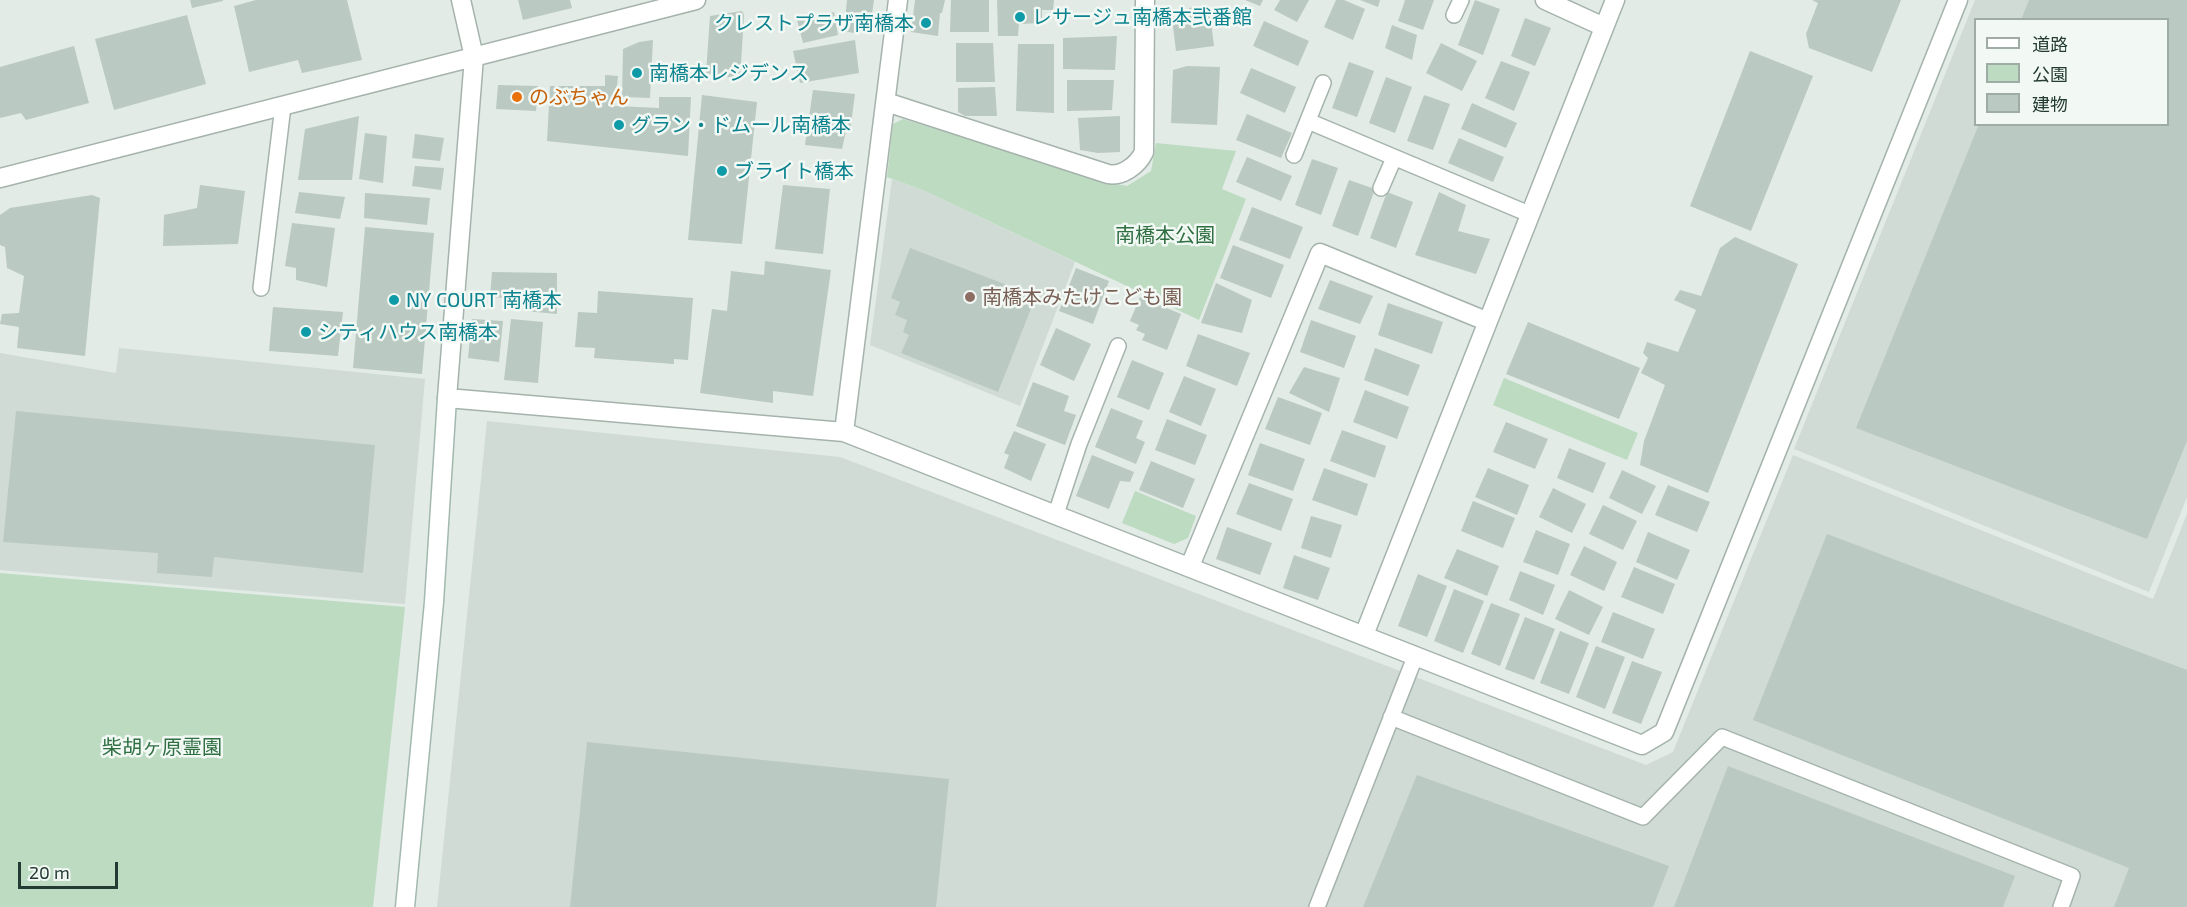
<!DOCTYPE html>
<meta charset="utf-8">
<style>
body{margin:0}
#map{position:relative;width:2187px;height:907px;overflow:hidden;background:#e2ebe6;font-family:"Exo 2","Noto Sans JP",sans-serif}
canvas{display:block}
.legend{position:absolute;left:1974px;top:18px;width:195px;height:108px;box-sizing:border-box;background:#f2f8f4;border:2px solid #9faca6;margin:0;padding:8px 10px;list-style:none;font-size:18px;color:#233b32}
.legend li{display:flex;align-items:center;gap:12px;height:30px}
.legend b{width:30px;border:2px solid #9faca6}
.scale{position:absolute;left:18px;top:862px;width:100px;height:27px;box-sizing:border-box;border:3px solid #233b32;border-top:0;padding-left:8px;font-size:18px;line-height:21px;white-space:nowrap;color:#233b32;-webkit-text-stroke:4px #f2f8f4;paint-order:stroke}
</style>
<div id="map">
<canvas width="2187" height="907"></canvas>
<ul class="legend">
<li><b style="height:8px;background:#fff"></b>道路</li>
<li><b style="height:16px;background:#bcdbc1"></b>公園</li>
<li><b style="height:16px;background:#bac9c1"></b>建物</li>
</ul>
<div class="scale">20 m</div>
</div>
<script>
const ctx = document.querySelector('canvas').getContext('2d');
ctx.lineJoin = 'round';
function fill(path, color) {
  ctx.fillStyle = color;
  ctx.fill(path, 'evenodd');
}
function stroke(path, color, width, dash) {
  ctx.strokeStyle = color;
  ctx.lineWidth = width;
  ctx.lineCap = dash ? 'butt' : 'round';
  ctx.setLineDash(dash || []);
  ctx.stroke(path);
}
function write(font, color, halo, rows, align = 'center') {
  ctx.font = font + ' "Exo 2","Noto Sans JP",sans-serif';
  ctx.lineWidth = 5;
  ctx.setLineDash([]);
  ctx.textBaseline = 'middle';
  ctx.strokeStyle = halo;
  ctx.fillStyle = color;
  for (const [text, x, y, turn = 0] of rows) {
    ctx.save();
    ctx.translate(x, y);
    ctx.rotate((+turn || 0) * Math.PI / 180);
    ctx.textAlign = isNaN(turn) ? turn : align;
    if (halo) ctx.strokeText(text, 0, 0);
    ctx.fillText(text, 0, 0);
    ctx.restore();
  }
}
const built = new Path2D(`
 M1975,0H2187V497L2149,592L1794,449ZM1976,20H2168V124H1976Z
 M892,179L923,190L1075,262L1020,406L870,345Z
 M119,348L425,379L405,604L0,570V353L116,373Z
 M487,421L840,457L1646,765L1673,752L1793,455L2153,599L2187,514V907H437Z`);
const green = new Path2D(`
 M903,119L1112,183L1127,186L1151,171L1156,143L1236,151L1222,189L1246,199L1199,320L923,190L887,177L893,124Z
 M1504,378L1638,433L1627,460L1493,405Z
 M1135,491L1196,516L1188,538L1174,544L1122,523Z
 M0,573L405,607L373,907H0Z`);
const building = new Path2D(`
 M190,0H223V1L192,8Z
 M256,0H347L362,60L302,73L298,60L249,72L234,6Z
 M518,0H570L572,8L523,20Z
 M847,0H874L870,28L854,33L844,31Z
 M915,0H945L942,13H940L938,36L911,32Z
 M951,0H989V32H950Z
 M997,0H1054L1053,10H1042V23L1019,24L1018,36H998Z
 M1245,0H1263L1260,6Z
 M1280,0H1309L1297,22L1274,10Z
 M1336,0H1344L1365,9L1353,40L1324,27Z
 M1360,0H1380L1378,7Z
 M1405,0H1434L1423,30L1398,21Z
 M1475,0L1500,9L1483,55L1458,45Z
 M1812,0H1901L1872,72L1809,48L1806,34L1818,3Z
 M2029,0H2187V441L2147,539L1856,428L1979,124H2168V20H2021Z
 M1209,5L1214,46L1176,51L1172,18L1190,16L1189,8Z
 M742,11L744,15L740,79L706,73L710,16Z
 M834,12L838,35L803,43L797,20Z
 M187,15L206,84L114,110L95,39Z
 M1525,18L1551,28L1535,66L1511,56Z
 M1264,21L1309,41L1298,66L1253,46Z
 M1392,25L1417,35L1412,60L1385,48Z
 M1117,36L1115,70L1063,69V38Z
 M653,40L650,98L622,97L623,49L639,42Z
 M855,40L859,73L800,83L793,51Z
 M956,43H993L995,82H956Z
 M1441,43L1477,61L1462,91L1426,73Z
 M1018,44H1054V113L1016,111Z
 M74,46L89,103L26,120L21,113L0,118V67Z
 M1750,51L1813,76L1751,231L1690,206Z
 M1501,61L1530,72L1514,111L1485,98Z
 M1349,62L1374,71L1357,117L1332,108Z
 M1187,66L1220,67L1217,125L1171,123L1173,70Z
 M1251,68L1296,87L1285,113L1240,93Z
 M605,75L618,76L615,106L659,108V97H691L688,156L547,141L550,86H605Z
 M1386,77L1412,87L1395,133L1369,123Z
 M1067,80H1114L1112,110L1067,111Z
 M498,85L538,86L536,111L496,109Z
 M995,87L997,116H965L958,112V88Z
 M813,90L855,94L850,132L846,131L842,149L805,145Z
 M702,95L757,102L742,244L688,240Z
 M1424,95L1450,104L1433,150L1407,141Z
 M1472,103L1517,123L1506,148L1461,129Z
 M1247,114L1292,133L1281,158L1236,140Z
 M359,116L352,180H298L305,129Z
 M1120,116V152L1098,153L1080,150L1078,118Z
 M365,133L387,136L383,183L359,179Z
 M415,134L444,138L440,161L412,158Z
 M1459,138L1504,157L1493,182L1448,163Z
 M1247,157L1292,176L1281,201L1236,182Z
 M1312,159L1338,168L1321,215L1295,205Z
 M415,166L444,168L441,190L412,186Z
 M1349,180L1375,189L1358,236L1332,226Z
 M200,185L245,191L238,244L163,246L164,215L197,208Z
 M783,185L830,189L823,254L775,249Z
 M299,192L345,197L340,219L295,213Z
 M1387,192L1413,202L1396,248L1370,238Z
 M1439,192L1466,205L1458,231L1490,239L1476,274L1415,255Z
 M365,193L430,198L427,225L364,218Z
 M92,195L100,198L85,356L17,348L19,327L0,324L2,314L19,313L24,276L7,268L5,247L0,245V215L10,208Z
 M1252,207L1303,227L1290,259L1239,240Z
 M292,223L335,228L327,287L296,280V268L285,266Z
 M365,227L434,233L422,374L353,368Z
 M1735,237L1798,264L1708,493L1640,465L1644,441L1665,385L1641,373L1648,358L1643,353L1647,342L1678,352L1696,310L1674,300L1680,290L1701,296L1720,248Z
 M1233,245L1284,265L1271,298L1220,278Z
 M910,248L1036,296L998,392L901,353L909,335L903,332L907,320L895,315L900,302L891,298Z
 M765,261L831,270L813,396L773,391V403L700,393L712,309L727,311L731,271L764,275Z
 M1076,268L1109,281L1093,324L1059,311Z
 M492,272L557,273V314L525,311L523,299L490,297Z
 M1330,280L1373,296L1360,324L1318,309Z
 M1216,283L1252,300L1242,333L1201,323Z
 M598,291L693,298L688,360L674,359V364L594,358L595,348L575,347L578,312L597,313Z
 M1140,297L1181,314L1167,350L1142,340L1145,334L1136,330L1139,325L1130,321Z
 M1388,303L1443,322L1432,354L1378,335Z
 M273,307L343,312L338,356L269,351Z
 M472,319L503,321L499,362L468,358Z
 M511,319L543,322L538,383L504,380Z
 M1311,320L1356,336L1344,368L1300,352Z
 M1528,322L1640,368L1619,419L1506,374Z
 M1056,328L1091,344L1074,381L1040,365Z
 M1198,334L1250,353L1237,386L1186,366Z
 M1375,348L1420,365L1408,396L1364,380Z
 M1132,360L1164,373L1149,410L1117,397Z
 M1304,367L1340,378L1329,412L1289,393Z
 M1184,376L1216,389L1201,426L1169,412Z
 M1033,382L1069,396L1064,411L1076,415L1065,445L1016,426Z
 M1365,390L1409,407L1397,439L1353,422Z
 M1278,397L1322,413L1310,445L1265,429Z
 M1111,408L1143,421L1136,438L1145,442L1136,464L1095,447Z
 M16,411L375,445L363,573L214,557L212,577L157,573L158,553L3,542Z
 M1167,419L1207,435L1195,465L1155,450Z
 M1506,422L1548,439L1535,469L1493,452Z
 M1342,430L1386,446L1375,478L1330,461Z
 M1014,431L1046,444L1031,481L1004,468L1009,455L1004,453Z
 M1260,443L1305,459L1293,491L1248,475Z
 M1569,448L1606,463L1593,493L1557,478Z
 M1092,455L1134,472L1130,482L1120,481L1109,509L1076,496Z
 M1151,461L1195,479L1183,508L1139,490Z
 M1324,468L1368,484L1357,516L1312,500Z
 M1488,468L1529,485L1517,515L1475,497Z
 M1622,470L1656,486L1642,514L1609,498Z
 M1249,483L1293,499L1281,531L1236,514Z
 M1668,485L1710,502L1697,532L1655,515Z
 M1553,488L1586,504L1572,533L1539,517Z
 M1473,501L1515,518L1503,548L1461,531Z
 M1603,505L1637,521L1623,550L1589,534Z
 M1311,516L1342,525L1331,558L1301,548Z
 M1227,527L1272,543L1260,575L1216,559Z
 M1536,530L1570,544L1558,575L1523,562Z
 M1648,532L1690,550L1677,580L1636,562Z
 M1827,534L2187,670V907H2114L2129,868L1753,720Z
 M1584,546L1617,562L1604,591L1570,575Z
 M1457,549L1499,566L1487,596L1444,578Z
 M1294,555L1330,568L1318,600L1283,588Z
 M1634,567L1675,584L1663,614L1621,597Z
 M1520,571L1555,585L1543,615L1509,600Z
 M1418,574L1447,586L1427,637L1398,626Z
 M1454,589L1484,601L1463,653L1434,641Z
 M1569,590L1603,607L1589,635L1555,619Z
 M1491,603L1520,614L1500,666L1471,654Z
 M1613,612L1655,629L1643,659L1601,642Z
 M1525,617L1555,629L1534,680L1505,669Z
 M1560,631L1589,643L1569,694L1540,683Z
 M1596,646L1625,657L1605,709L1576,697Z
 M1632,661L1662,672L1641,724L1612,713Z
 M587,742L949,779L936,907H570Z
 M1728,766L2015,876L2003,907H1674Z
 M1417,775L1669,866L1653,907H1363Z`);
const lane = new Path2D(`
 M1454,15L1461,0
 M1308,121L1529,214
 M1294,155L1323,83
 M1381,188L1394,158
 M261,288L283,106
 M1056,514L1079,444L1118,346
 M1391,717L1643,817L1722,737L2072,876L2061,907
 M1317,907L1415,657`);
const street = new Path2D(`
 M461,0L474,57L447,398L844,432L1642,745L1664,732L1958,0
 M1545,0L1604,27
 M886,102L1108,174C1122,177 1138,165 1144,152L1145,0
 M0,178L696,0
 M844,432L898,0
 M1190,566L1320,253L1486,321
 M1364,635L1615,0`);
const secondary = new Path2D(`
 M405,907L434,602L447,398`);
const markers = [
 [1020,17,6,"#0f9aa8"],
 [926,23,6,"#0f9aa8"],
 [637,73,6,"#0f9aa8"],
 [517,97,6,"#e8710a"],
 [619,125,6,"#0f9aa8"],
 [722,171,6,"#0f9aa8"],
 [970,297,6,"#8d6e63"],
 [394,300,6,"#0f9aa8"],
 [306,332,6,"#0f9aa8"]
];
const cultureNames = [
 ["レサージュ南橋本弐番館",1032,17],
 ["クレストプラザ南橋本",914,23,"right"],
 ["南橋本レジデンス",649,73],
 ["グラン・ドムール南橋本",631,125],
 ["ブライト橋本",734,171],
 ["NY COURT 南橋本",406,300],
 ["シティハウス南橋本",318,332]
];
const foodNames = [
 ["のぶちゃん",529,97]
];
const parkNames = [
 ["南橋本公園",1165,235],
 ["柴胡ヶ原霊園",162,747]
];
const educationNames = [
 ["南橋本みたけこども園",982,297]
];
fill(built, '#d0dbd5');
fill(green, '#bcdbc1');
fill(building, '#bac9c1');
stroke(lane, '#a5b3ac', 18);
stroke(street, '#a5b3ac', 21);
stroke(secondary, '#a3b9af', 21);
stroke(lane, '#fff', 15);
stroke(street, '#fff', 18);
stroke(secondary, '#fff', 18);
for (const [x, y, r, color] of markers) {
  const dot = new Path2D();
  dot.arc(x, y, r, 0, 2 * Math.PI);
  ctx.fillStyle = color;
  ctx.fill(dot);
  stroke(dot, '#f2f8f4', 2);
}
write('20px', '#0d838f', '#f2f8f4', cultureNames, 'left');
write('20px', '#c56008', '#f2f8f4', foodNames, 'left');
write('20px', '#2f6f42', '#f2f8f4', parkNames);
write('20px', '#785e54', '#f2f8f4', educationNames, 'left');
</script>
